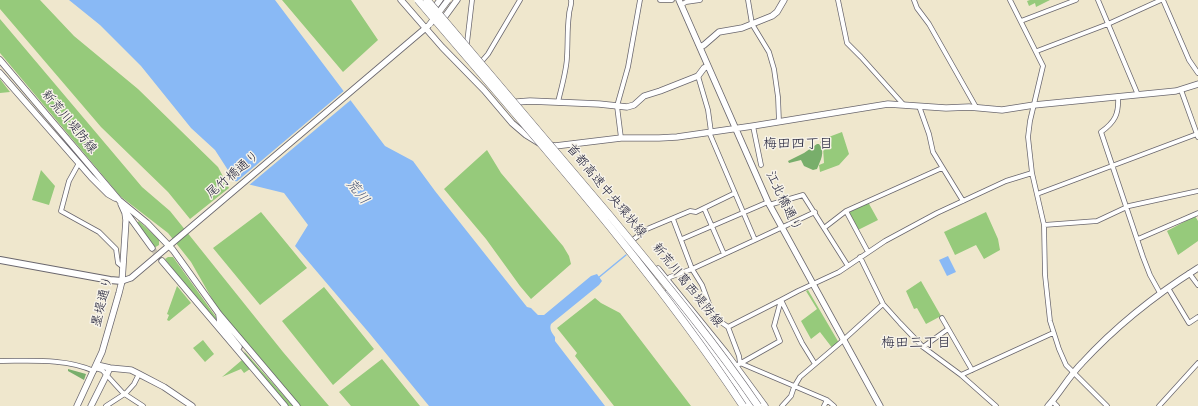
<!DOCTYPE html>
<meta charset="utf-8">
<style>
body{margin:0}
canvas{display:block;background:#efe7cd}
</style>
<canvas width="1198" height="406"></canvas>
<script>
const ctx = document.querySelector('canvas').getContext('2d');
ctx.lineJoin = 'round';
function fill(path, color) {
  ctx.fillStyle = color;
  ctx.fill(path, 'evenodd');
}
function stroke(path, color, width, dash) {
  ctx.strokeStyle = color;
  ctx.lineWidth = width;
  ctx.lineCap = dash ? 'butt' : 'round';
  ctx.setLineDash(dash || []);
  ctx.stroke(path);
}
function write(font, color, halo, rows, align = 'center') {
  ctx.font = font + ' Dekko,"Klee One",sans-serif';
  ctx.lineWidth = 3;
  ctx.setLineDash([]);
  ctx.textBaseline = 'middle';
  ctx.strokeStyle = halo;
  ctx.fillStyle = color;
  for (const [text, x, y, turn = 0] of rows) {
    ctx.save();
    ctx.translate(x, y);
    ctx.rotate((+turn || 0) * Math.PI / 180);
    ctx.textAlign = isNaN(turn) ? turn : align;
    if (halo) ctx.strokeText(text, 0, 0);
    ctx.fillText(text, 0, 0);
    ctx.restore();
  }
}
const green = new Path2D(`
 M0,0H40L74,36L138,89L218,167L229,188L190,219L168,192L101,127L0,9Z
 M282,0H351L378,40L343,72Z
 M1030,0H1050L1036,7L1035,3L1029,6L1027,1Z
 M0,19L142,187L170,211L283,352L329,406H300L219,311L191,262L168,233L120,196L0,53Z
 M0,79L10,92L0,93Z
 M842,132L849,154L839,165L820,172L819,165L824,163L823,147L820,142L826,138Z
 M487,150L501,173L563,246L569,256L571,264L531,299L520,286L486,239L444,189Z
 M41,170L55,186L49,205L32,200Z
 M868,202L878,220L858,230L848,212Z
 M261,212L307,268L260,305L213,248Z
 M986,212L998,239L1000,250L984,259L976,245L955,255L944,232Z
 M1195,216L1198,221V241L1178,255L1167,231Z
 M139,221L159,240V245L154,248L137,223Z
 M168,257H173L216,317L217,322L193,295L165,259Z
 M921,281L941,316L926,324L917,308L914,309L906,291Z
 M177,286L191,303L169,321L167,320L169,315L167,314Z
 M324,287L374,349L333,385L282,321Z
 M808,290L839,343L833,349L820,332L811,339L801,321L817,309L806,291Z
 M595,298L601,303L620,313L691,406H614L575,356L577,353L557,328Z
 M203,340L214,354L205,362L193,348Z
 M244,351L293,406H288L246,356Z
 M382,359L420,406H351L339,392Z
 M242,360L250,369L244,373L241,369L222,377Z`);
const forest = new Path2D(`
 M817,144H819C826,152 820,161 817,169L813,170L804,166L801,160L789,163L788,161L804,153Z
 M68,369L86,374L84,380L68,371Z`);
const water = new Path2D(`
 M69,0H275L385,146L413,161L435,191L527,307L531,308L538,315H544L591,276L597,274L602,281L599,285L551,324C549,329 552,333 555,337V341L605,406H429L370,334L295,246L308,225L284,193L235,181L215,150L191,128L141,66L100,25Z
 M948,256L956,272L947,276L939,260Z`);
const pier = new Path2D(`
 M345,90L352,99L248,186L235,183Z`);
const stream = new Path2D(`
 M598,278L626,255`);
const secondaryTunnel = new Path2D(`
 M152,248L162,261`);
const street = new Path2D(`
 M660,0H672
 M748,0L752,24L769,52L774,69L778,97L779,122
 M838,0L847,43L861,57L903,104
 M914,0L917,8L929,24L976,107
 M1010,0L1043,66L1030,121L1028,137L1032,173L1044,225L1045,275L1050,321L1059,349L1066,365L1107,406
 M1098,0L1138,95
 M1163,0L1189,60L1198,73
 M681,5L686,2L700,0
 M1021,21L1076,0
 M467,43L472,0
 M1037,51L1108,24L1161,0
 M482,61L488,54L520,0
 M698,76L708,110L711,132
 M1181,90L1198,137
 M1118,97C1119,114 1115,122 1101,132L1143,257L1150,275L1160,293
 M558,102C561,89 567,69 567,56C568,42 567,29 569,15C569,9 572,6 571,0
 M919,106L929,134L933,152L963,201
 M753,126L761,165
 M709,132L755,240L815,212
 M621,138L617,106L628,67L640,0
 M79,163L69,181L61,211L99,232L116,249L118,263L123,267
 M1037,194L1197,134
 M769,205L803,195L848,266
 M704,208L724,254
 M846,211L868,252
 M673,219L692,269L702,285L712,312L718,320L728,327L739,356L740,363L827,400L834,406
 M1044,225L1097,221L1129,206L1198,191
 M824,228L846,211L942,168
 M634,239L647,229L690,211L696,212L735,193
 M682,239L768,202
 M1138,239L1198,213
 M860,257L883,304L900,323L923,347L961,375L996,406
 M1189,273L1198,285
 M667,280L670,277L692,269L755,240
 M1168,288L1189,323L1198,317
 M942,318L972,370
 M728,327L781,300L802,343L815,364
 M923,347L948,329
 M0,361C30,361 66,358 94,371
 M734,367L780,341L774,326L781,300L798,291L839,272L885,241L937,213L1006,181L1032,173
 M95,368L102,370L123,393L143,406
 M961,375L1053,333
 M1052,401L1057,406
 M106,406L126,393L134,384L139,374
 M782,406L791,396L794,387L800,377L840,343L883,304
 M824,406L827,400
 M1159,406L1198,363`);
const secondary = new Path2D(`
 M401,0L442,47L484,90L512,123L526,135L539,143
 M679,0L768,202L880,406
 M432,11L440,0
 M441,22L457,0
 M700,47L704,45L719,32L742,28L772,16L777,12L784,0
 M0,60L119,200L147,223L173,250L219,314L297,406
 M0,73L91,177L108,194L115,198
 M517,102L530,101L599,104L627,107L634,105L644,96L660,91L698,76L704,68L708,66
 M550,145L555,146L621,138H659L677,137L753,126L888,104L946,108L969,107L1002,110L1034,105L1176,91L1198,84
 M126,212L152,248
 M162,261L285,406
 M658,269L726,353L765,406
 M122,281L131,278L428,26
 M667,293L715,355L752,406
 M219,315L220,323L239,347
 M97,365L110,368L131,370L139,374L164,387L192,406
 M77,406L102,352L119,293L122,281L126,220L125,213L121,204
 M91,406L110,368
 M1048,406C1060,393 1069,376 1082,363C1116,326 1155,295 1198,268`);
const primary = new Path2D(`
 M0,260L110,280L122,281`);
const highway = new Path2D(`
 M739,395L747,406`);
const secondaryBridge = new Path2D(`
 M430,24L448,0`);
const highwayBridge = new Path2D(`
 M418,0C530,132 647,261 743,406
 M427,0C488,72 550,145 611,217C662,279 713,340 758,406`);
const streetNames = [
 ["新荒川堤防線",68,123,50],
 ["尾竹橋通り",234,176,-40],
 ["首都高速中央環状線",605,192,50],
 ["江北橋通り",782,202,64],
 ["新荒川葛西堤防線",686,286,51],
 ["墨堤通り",104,302,-76]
];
const neighbourhoodNames = [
 ["梅田四丁目",798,146],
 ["梅田三丁目",916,345]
];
const waterNames = [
 ["荒川",356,193,51]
];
fill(green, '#96ca7b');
fill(forest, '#78ae6b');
fill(water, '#89b9f5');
fill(pier, '#efe7cd');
stroke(stream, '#89b9f5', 1.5);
stroke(secondaryTunnel, '#c6c0b0', 5.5, [5.5, 3]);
stroke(street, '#6a676e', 5.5);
stroke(secondary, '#6a676e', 7);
stroke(primary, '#6a676e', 8);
stroke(highway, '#6a676e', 8);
stroke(street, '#fff', 4);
stroke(secondary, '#fff', 5.5);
stroke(primary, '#fff', 6);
stroke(highway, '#fff', 7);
stroke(secondaryBridge, '#6a676e', 7, []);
stroke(highwayBridge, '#6a676e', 8, []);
stroke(secondaryBridge, '#fff', 5.5);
stroke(highwayBridge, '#fff', 7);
write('13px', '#22223b', '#f7f3e8', streetNames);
write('14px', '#22223b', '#f7f3e8', neighbourhoodNames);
write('italic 14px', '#414f73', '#f7f3e8', waterNames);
</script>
